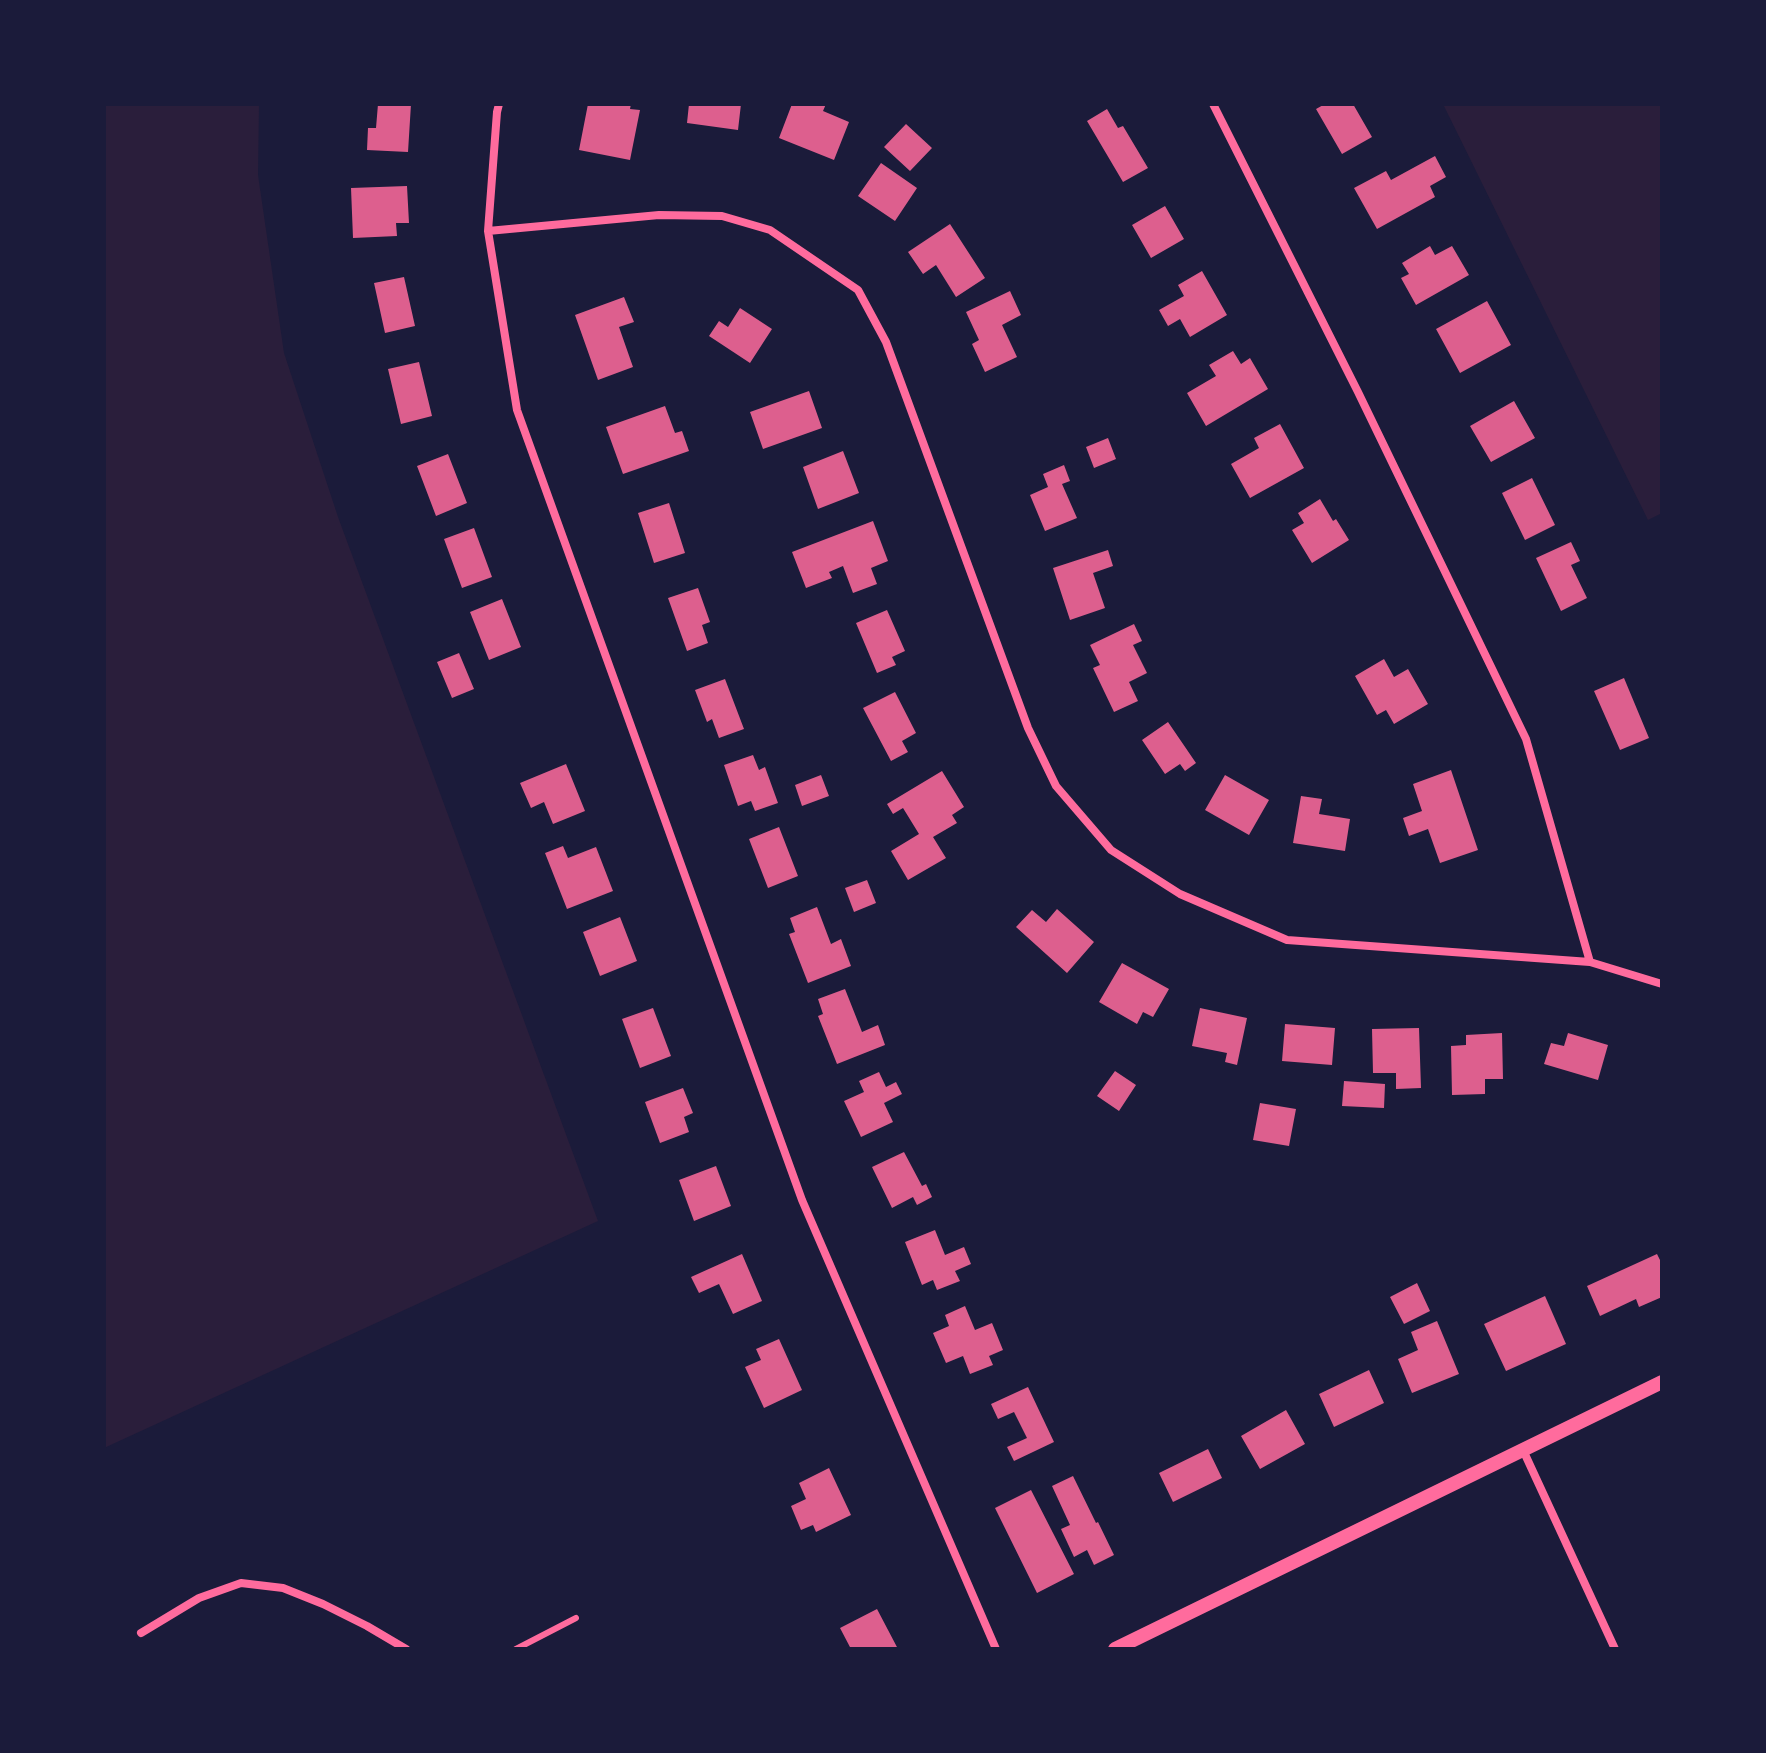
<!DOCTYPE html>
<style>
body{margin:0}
#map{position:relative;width:1766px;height:1753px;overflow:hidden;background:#1b1b3a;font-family:Jost,sans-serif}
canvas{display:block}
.frame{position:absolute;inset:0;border:106px solid #1b1b3a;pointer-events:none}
</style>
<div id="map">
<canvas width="1766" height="1753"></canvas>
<div class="frame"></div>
</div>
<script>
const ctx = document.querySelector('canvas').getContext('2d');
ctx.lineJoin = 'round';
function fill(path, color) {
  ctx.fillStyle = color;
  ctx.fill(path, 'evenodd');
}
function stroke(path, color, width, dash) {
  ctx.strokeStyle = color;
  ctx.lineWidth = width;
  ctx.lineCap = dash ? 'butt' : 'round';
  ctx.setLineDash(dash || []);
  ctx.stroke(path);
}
const green = new Path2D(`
 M104,104H259L258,175L284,353L338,517L598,1221L104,1448Z
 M1443,104H1662V513L1648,520Z`);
const building = new Path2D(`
 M378,104H411L408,152L367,150L368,128H376Z
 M588,104H631L630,109L640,110L630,160L579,150Z
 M689,104H741L738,130L687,123Z
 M792,104H826L823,111L849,122L834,160L779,138Z
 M1325,104H1353L1372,137L1342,154L1316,109Z
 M1107,109L1118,128L1123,126L1148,168L1123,182L1087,121Z
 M906,124L932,148L910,171L884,147Z
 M1435,156L1446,177L1430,186L1435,197L1377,229L1354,188L1386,171L1391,180Z
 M881,163L917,188L895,221L858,196Z
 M407,186L409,223H396L397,236L353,238L351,188Z
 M1165,206L1184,239L1151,258L1132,225Z
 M950,224L985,278L956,297L936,265L923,274L908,252Z
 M1430,246L1435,255L1452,246L1469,275L1416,305L1401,278L1409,274L1402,263Z
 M1202,271L1227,315L1190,337L1180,319L1168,326L1159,310L1184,296L1178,285Z
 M404,277L415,326L385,333L374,283Z
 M1010,291L1021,315L1002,325L1017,357L985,372L972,344L979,340L966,312Z
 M624,297L634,322L619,327L633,367L598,380L575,315Z
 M1487,301L1511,345L1460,373L1436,329Z
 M740,308L772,329L750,363L709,336L719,321L728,327Z
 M1233,351L1241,364L1250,358L1268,389L1206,426L1187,393L1216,376L1209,365Z
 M419,362L432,416L401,424L388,369Z
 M809,391L822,428L763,449L750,412Z
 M1514,401L1535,438L1491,462L1470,426Z
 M665,406L675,433L682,431L689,451L623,474L606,427Z
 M1280,424L1304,468L1250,498L1231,464L1259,448L1254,438Z
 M1108,438L1116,459L1094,468L1086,447Z
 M843,451L859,493L818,509L803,467Z
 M448,454L467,503L436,516L417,466Z
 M1064,465L1070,481L1062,484L1077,518L1045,531L1030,495L1048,487L1043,474Z
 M1532,478L1555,525L1525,540L1502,493Z
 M1320,499L1333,521L1336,519L1349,540L1312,563L1292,530L1304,523L1298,513Z
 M669,503L685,553L654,563L638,513Z
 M873,521L888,561L871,568L877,584L853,593L843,566L829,572L832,578L806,588L792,552Z
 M474,528L492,577L462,588L444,539Z
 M1571,542L1580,561L1571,565L1587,598L1561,611L1536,558Z
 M1108,550L1113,566L1093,573L1105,608L1070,620L1053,568Z
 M698,588L710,622L702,625L708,643L687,651L668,598Z
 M502,599L521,647L489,660L470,612Z
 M887,610L905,651L892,657L896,665L877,673L856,623Z
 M1134,624L1142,641L1133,645L1147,673L1129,682L1138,701L1114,712L1093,668L1100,665L1090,645Z
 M459,653L474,689L452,698L437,662Z
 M1384,659L1394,677L1408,669L1428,704L1394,724L1386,710L1377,715L1355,676Z
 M1624,678L1649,738L1620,750L1594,691Z
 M725,679L744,729L719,738L712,719L707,722L695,690Z
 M895,692L916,733L902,741L908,752L891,761L863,708Z
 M1168,722L1196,763L1185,771L1180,764L1165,774L1142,740Z
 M753,755L759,770L765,767L778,803L755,811L751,801L738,806L724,765Z
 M566,764L585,811L553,824L544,802L531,808L520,783Z
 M1451,770L1478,850L1440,863L1428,829L1409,836L1403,818L1422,811L1413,784Z
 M942,771L964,807L952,815L957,823L933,837L946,858L908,880L891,851L919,834L903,808L893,814L887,804Z
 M821,775L829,796L802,806L795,785Z
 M1225,775L1269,800L1249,835L1205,810Z
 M1301,796L1322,799L1319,814L1350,819L1345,851L1293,843Z
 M779,827L798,876L768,888L749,839Z
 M563,846L568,858L596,847L613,891L567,909L545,853Z
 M867,880L876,903L854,912L845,888Z
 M817,907L831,944L841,939L851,966L808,983L789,934L795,932L790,918Z
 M1057,909L1094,942L1067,973L1016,927L1032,910L1046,922Z
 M620,917L637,961L600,976L583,932Z
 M1122,963L1169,989L1153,1017L1143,1012L1137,1024L1099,1002Z
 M845,989L862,1032L878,1025L885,1045L837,1064L818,1016L823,1014L818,999Z
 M653,1008L671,1056L640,1068L622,1019Z
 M1200,1008L1247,1018L1237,1065L1225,1062L1227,1053L1192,1046Z
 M1285,1024L1335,1028L1332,1065L1282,1061Z
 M1419,1028L1421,1088L1396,1089V1073H1373L1372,1029Z
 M1502,1033L1503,1079H1485V1094L1452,1095L1451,1046L1466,1045V1035Z
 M1568,1033L1608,1045L1598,1080L1544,1064L1551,1043L1564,1046Z
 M1115,1071L1136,1085L1119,1111L1097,1096Z
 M879,1072L886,1087L896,1082L902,1094L884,1103L893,1122L861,1137L844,1101L864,1092L859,1081Z
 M1344,1081L1385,1084L1384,1108L1342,1106Z
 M683,1088L693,1113L684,1117L689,1132L660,1143L645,1102Z
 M1260,1103L1296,1109L1289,1146L1253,1140Z
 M904,1152L922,1186L926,1184L932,1197L917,1205L913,1197L892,1208L872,1167Z
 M716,1166L731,1206L694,1221L679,1180Z
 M935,1230L945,1255L964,1247L971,1264L955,1271L960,1281L937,1290L933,1280L922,1285L905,1242Z
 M742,1254L762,1301L733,1314L719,1284L699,1293L691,1277Z
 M1657,1254L1662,1264V1297L1639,1307L1636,1299L1600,1316L1587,1286Z
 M1417,1283L1430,1311L1404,1324L1390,1297Z
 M1545,1296L1566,1344L1506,1371L1484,1324Z
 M965,1306L975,1330L992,1323L1003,1350L989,1356L993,1365L970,1374L963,1356L946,1363L933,1333L949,1326L945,1315Z
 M1437,1321L1459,1374L1412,1393L1398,1359L1418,1350L1411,1332Z
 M779,1339L802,1390L764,1408L745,1367L761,1360L756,1349Z
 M1369,1370L1384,1403L1334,1427L1319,1394Z
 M1028,1387L1054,1442L1014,1461L1007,1447L1027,1438L1014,1412L998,1419L991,1404Z
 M1286,1410L1305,1444L1260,1469L1241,1436Z
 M1208,1449L1222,1478L1173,1502L1159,1473Z
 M829,1468L851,1515L816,1532L813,1525L801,1530L791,1506L806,1499L799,1483Z
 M1073,1476L1096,1523L1098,1522L1114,1555L1094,1565L1087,1550L1074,1557L1061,1529L1070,1525L1052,1486Z
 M1031,1490L1074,1574L1037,1593L995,1508Z
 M877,1609L898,1649H851L840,1628Z`);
const service = new Path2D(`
 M516,1649L576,1618`);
const minor = new Path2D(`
 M499,104L497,112L488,231L517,410L802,1200L996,1649
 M1213,104L1358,392L1526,739L1590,962
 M488,231L659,215L722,216L770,230L858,290L886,342L1028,728L1056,786L1111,850L1180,894L1287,940L1590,962L1662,984
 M1523,1450L1615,1649
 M141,1633L199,1598L241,1583L283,1588L323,1604L367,1626L406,1649`);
const tertiary = new Path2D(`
 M1115,1649L1662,1382`);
fill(green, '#2a1e3b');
fill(building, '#dd5f8e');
stroke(service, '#ff6b9d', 6);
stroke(minor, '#ff6b9d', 8);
stroke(tertiary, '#ff6b9d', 14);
</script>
